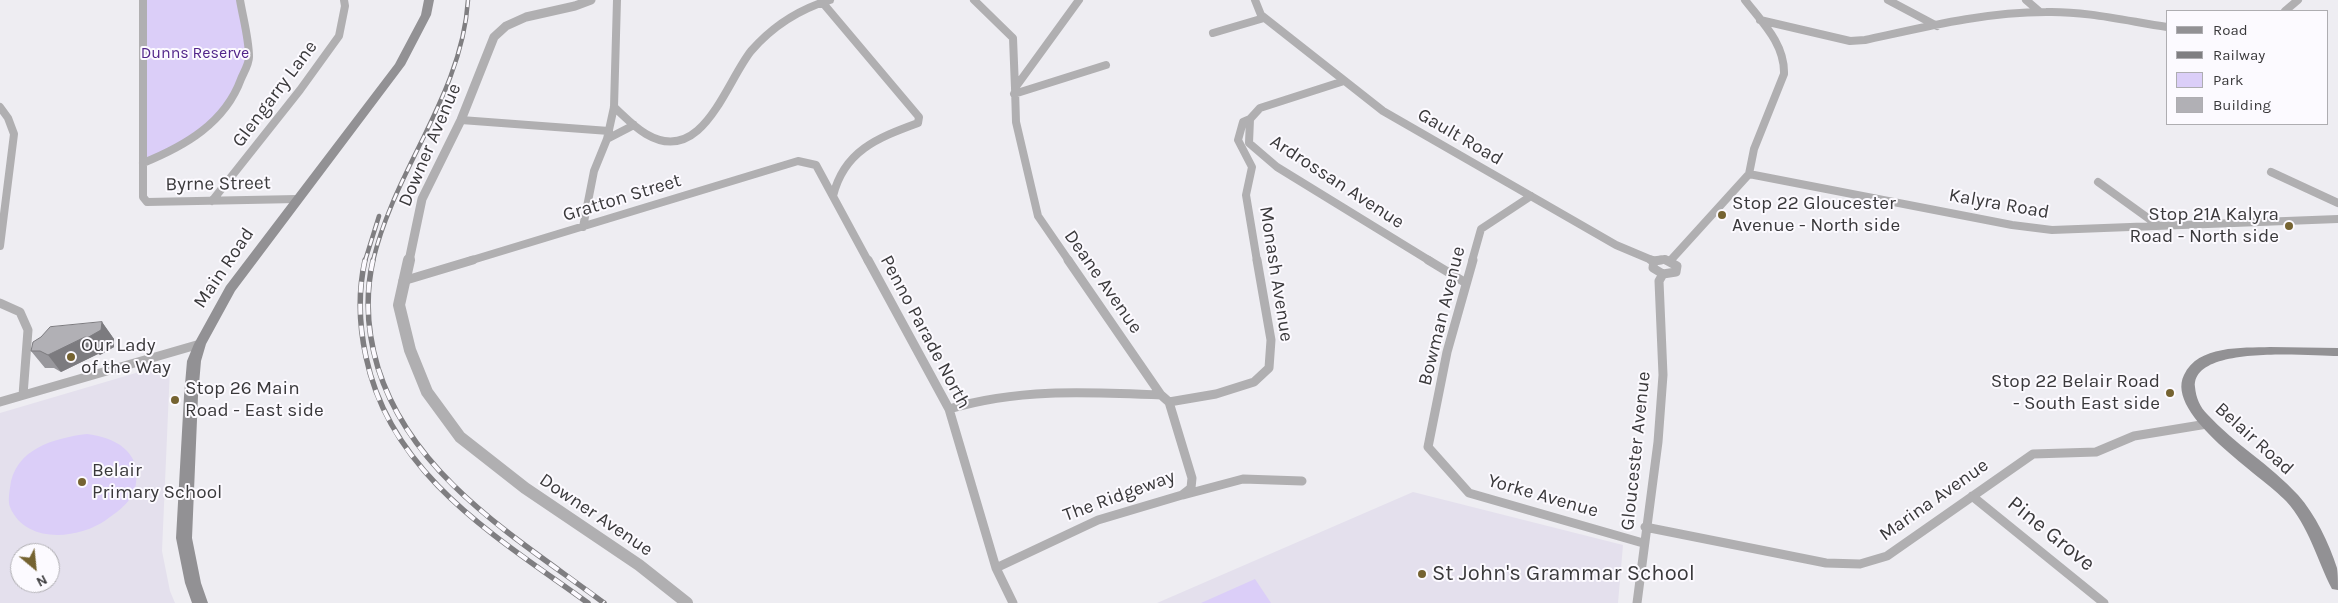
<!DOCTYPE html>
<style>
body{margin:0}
#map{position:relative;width:2338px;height:603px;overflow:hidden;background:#eeedf2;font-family:Karla,sans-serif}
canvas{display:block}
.legend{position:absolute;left:2166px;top:10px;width:162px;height:115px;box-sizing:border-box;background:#fcfaff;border:1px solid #aeadb1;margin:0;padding:6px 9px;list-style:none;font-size:15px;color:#3a393b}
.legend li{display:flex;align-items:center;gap:10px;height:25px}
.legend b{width:25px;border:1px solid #aeadb1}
.north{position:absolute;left:10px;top:543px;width:50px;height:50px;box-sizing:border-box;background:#fcfaff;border:1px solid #aeadb1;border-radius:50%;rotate:152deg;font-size:14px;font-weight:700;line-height:20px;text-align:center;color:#3a393b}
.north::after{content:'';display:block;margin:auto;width:18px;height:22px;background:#756331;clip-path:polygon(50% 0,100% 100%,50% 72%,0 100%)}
</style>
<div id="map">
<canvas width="2338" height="603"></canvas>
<ul class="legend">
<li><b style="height:6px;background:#929194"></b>Road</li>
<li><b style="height:6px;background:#7f7e81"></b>Railway</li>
<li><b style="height:14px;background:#dbcef8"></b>Park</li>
<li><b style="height:14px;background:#b1b0b5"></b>Building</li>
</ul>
<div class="north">N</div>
</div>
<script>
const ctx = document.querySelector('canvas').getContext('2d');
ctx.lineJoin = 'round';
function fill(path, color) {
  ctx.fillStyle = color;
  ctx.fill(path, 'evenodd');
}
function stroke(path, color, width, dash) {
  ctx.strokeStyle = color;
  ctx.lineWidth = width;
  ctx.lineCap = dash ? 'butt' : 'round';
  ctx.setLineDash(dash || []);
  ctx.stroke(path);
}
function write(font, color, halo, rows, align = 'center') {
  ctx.font = font + ' Karla,sans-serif';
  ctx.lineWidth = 4;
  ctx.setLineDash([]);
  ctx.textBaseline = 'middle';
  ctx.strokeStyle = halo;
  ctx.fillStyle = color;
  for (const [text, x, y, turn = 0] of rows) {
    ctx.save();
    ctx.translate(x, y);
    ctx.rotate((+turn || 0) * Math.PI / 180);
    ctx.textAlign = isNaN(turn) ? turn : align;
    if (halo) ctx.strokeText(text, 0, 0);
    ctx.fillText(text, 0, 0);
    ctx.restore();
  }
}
const built = new Path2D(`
 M163,365L170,368L162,551L170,591L175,603H0V413ZM20,553H50V583H20Z
 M1413,492L1623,545L1618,603H1157Z`);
const green = new Path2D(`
 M143,0H240L249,58L235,96L205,129L143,163Z
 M87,434C114,437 141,451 136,483C134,500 120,510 106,520C79,539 26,545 10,507C8,502 9,494 10,488C14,449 54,438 87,434Z
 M1255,579L1271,603H1201Z`);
const minorFar1 = new Path2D(`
 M143,0V197L147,202L297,199
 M974,0L1013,38L1015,88
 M1255,0L1261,15L1383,111L1616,245L1654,261
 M1888,0L1937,26
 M2026,0L2040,12
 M822,2L919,117L918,123C877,138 844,151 833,196
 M2285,11L2298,0
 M1760,20L1850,41L1865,40C1925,27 1984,12 2046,12C2086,11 2127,21 2167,27
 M1213,33L1264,18
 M1344,81L1260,108L1250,119L1249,143L1277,167L1430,261
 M1014,94L1106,65
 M0,107L8,118L14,134L0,246
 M614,107C624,116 634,127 646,134C702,167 725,84 751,51C772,27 800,9 830,0
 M1250,119L1243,122L1238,140L1252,167L1246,195L1257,261
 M461,120L609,131
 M607,139L634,125
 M143,163C185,146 225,123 241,79C244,72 249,64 249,57C249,39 243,18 240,0
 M2271,172L2338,203
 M1749,174L2012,225L2052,230L2338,219
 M2098,182L2159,226
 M212,201L300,90L339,36L345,6L344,0
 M583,227L594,171L607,139L614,107L617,0
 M469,261L798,161L816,165L868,261
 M1069,261L1038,216L1016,122L1015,88L1079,0
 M1472,261L1481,229L1531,196
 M1654,261L1665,259L1668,261
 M1670,261L1749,174L1754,149L1784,74C1785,44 1762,22 1745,0`);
const minor = new Path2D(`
 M868,260L949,409L996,568L1013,603
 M1428,260L1466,283
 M1473,260L1447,352L1428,447L1469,493L1643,543
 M1651,260L1654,261
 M1661,260L1654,261L1653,268L1663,274L1676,272L1677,266L1666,260
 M403,281L473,260
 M0,303L20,312L28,330L23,395
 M0,402L200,344
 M1169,402L1216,394L1254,382L1269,368L1271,340L1257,260
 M949,409C1019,388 1089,392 1161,395
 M1183,495L1243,479L1302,481
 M1972,496L2104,603
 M1645,527L1826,563L1860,564L1887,556L2033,454L2096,452L2134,436L2207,424
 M996,568L1098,520L1182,495L1191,488L1192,478L1169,402L1161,395L1068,260
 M1637,603L1658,442L1663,375L1659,281L1663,274`);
const tertiaryFar1 = new Path2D(`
 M409,261L422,199L461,120L494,37L506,26L526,17L575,6L591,0`);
const tertiary = new Path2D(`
 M409,260L399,305L410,350L427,392L460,437L525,488L639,565L687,603`);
const secondary = new Path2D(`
 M424,0H434L431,15L405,65L235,291L206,344L201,361L198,396L192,538L201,583L208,603H192L185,583L176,538L184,396L187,361L194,344L226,286L395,64L421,15Z
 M2270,347L2338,348V356C2310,356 2192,344 2195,387C2196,398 2200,407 2207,414C2234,444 2271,465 2298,495C2315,514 2329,543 2337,568C2338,574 2338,583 2338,590L2332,589C2317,560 2309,526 2286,501C2263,476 2164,415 2184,375C2198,345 2242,348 2270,347Z`);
const railFar1 = new Path2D(`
 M365,261L379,216
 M373,261C394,170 462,95 468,0`);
const rail = new Path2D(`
 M365,260C358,292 359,325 366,357C391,476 497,537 588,603
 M373,260C365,296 367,332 378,368C412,477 517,538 604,603`);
const wall = new Path2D(`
 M102,322L114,339V347L100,355L98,354L61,372L54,368H45L31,351Z`);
const shadedWall = new Path2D(`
 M102,322L114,339V347L100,355L87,338Z
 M85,337L98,354L61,372L48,355Z`);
const building = new Path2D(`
 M102,322L101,330L87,338L85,337L48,355L40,351H31L33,342L41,337L50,327Z`);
const markers = [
 [1722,215,5,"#756331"],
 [2289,226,5,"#756331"],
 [71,357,5,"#756331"],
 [2170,393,5,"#756331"],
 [175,400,5,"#756331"],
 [82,482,5,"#756331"],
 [1422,574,5,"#756331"]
];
const farParknames = [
 ["Dunns Reserve",195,53]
];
const streetNames = [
 ["Glengarry Lane",275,94,-53],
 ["Gault Road",1460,137,30],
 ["Downer Avenue",430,145,-67],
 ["Ardrossan Avenue",1337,182,33],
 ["Byrne Street",218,184,-1],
 ["Gratton Street",622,198,-17],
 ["Kalyra Road",1999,204,10],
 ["Main Road",224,268,-56],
 ["Monash Avenue",1276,274,81],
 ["Deane Avenue",1103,282,55],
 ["Bowman Avenue",1442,316,-76],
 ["Penno Parade North",925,332,62],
 ["Belair Road",2254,439,42],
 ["Gloucester Avenue",1636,451,-84],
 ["The Ridgeway",1119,496,-20],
 ["Yorke Avenue",1543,496,16],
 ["Marina Avenue",1934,500,-35],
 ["Downer Avenue",596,515,34]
];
const poiNames = [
 ["Stop 22 Gloucester",1732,204],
 ["Avenue - North side",1732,226],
 ["Stop 21A Kalyra",2279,215,"right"],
 ["Road - North side",2279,237,"right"],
 ["Our Lady",81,346],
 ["of the Way",81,368],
 ["Stop 22 Belair Road",2160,382,"right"],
 ["- South East side",2160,404,"right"],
 ["Stop 26 Main",185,389],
 ["Road - East side",185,411],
 ["Belair",92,471],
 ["Primary School",92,493]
];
const nearStreetnames = [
 ["Pine Grove",2051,534,39]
];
const nearPoinames = [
 ["St John's Grammar School",1432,574]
];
fill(built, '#e4e0ed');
fill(green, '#dbcef8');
stroke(minorFar1, '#b0afb1', 8);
stroke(minor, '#b0afb1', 9);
stroke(tertiaryFar1, '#b0afb1', 9);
stroke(tertiary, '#b0afb1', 12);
fill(secondary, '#929194');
stroke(railFar1, '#7f7e81', 4.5);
stroke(rail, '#7f7e81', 5.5);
stroke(railFar1, '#fcfaff', 2.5, [8]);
stroke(rail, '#fcfaff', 4, [11]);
fill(wall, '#98979c');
fill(shadedWall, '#7c7b7f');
fill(building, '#b1b0b5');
stroke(building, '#7c7b7f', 1);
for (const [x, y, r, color] of markers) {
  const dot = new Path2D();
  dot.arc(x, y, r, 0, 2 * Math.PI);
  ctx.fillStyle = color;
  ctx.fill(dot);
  stroke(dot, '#fcfaff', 2);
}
write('16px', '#52258a', '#fcfaff', farParknames);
write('19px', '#3a393b', '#fcfaff', streetNames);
write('19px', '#3a393b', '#fcfaff', poiNames, 'left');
write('22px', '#3a393b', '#fcfaff', nearStreetnames);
write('22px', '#3a393b', '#fcfaff', nearPoinames, 'left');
</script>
